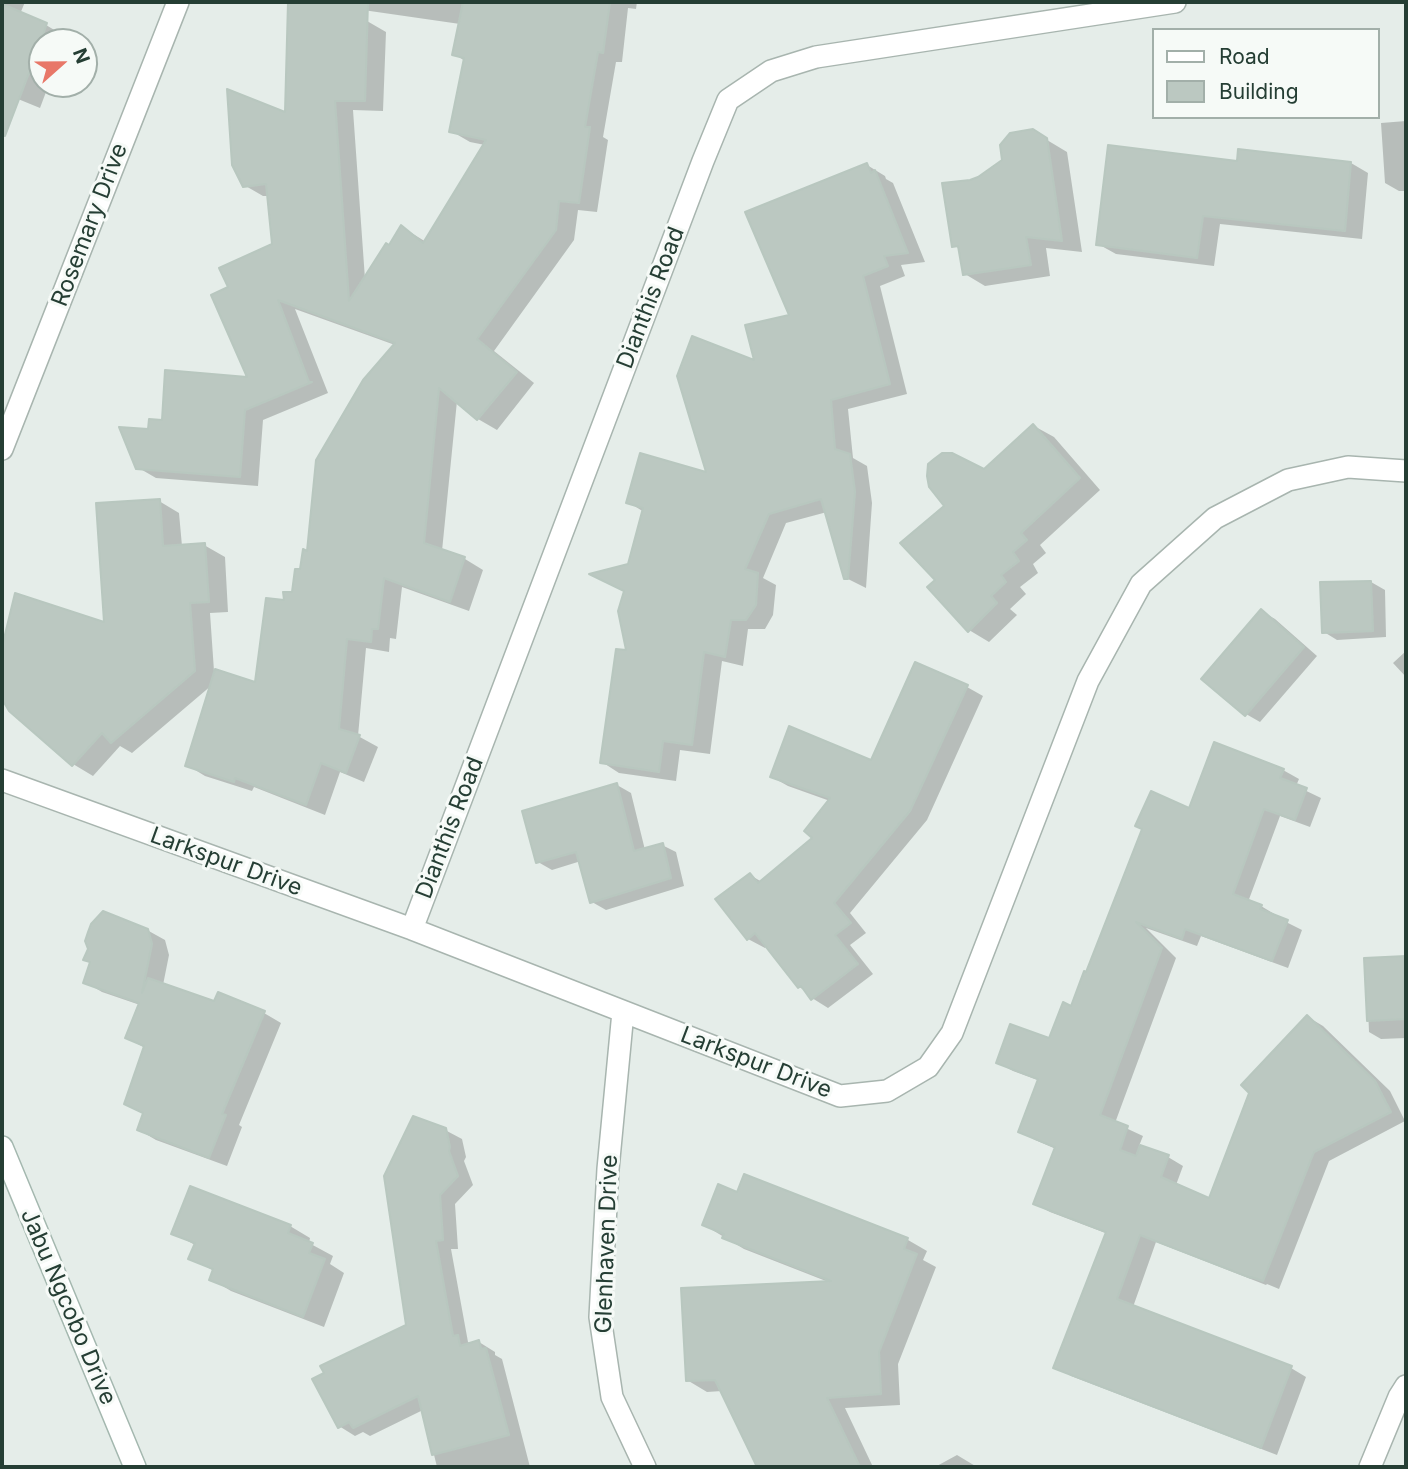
<!DOCTYPE html>
<style>
body{margin:0}
#map{position:relative;width:1408px;height:1469px;overflow:hidden;background:#e5ede9;font-family:Inter,sans-serif}
canvas{display:block}
.frame{position:absolute;inset:0;border:4px solid #253e34;pointer-events:none}
.legend{position:absolute;left:1152px;top:28px;width:228px;height:91px;box-sizing:border-box;background:#f6faf7;border:2px solid #a2afa9;margin:0;padding:9px 12px;list-style:none;font-size:21px;color:#253e34}
.legend li{display:flex;align-items:center;gap:14px;height:35px}
.legend b{width:35px;border:2px solid #a2afa9}
.north{position:absolute;left:28px;top:28px;width:70px;height:70px;box-sizing:border-box;background:#f6faf7;border:2px solid #a2afa9;border-radius:50%;rotate:69deg;font-size:19px;font-weight:700;line-height:28px;text-align:center;color:#253e34}
.north::after{content:'';display:block;margin:auto;width:24px;height:32px;background:#e87768;clip-path:polygon(50% 0,100% 100%,50% 72%,0 100%)}
</style>
<div id="map">
<canvas width="1408" height="1469"></canvas>
<div class="frame"></div>
<ul class="legend">
<li><b style="height:9px;background:#fff"></b>Road</li>
<li><b style="height:19px;background:#bbc8c1"></b>Building</li>
</ul>
<div class="north">N</div>
</div>
<script>
const ctx = document.querySelector('canvas').getContext('2d');
ctx.lineJoin = 'round';
function fill(path, color) {
  ctx.fillStyle = color;
  ctx.fill(path, 'evenodd');
}
function stroke(path, color, width, dash) {
  ctx.strokeStyle = color;
  ctx.lineWidth = width;
  ctx.lineCap = dash ? 'butt' : 'round';
  ctx.setLineDash(dash || []);
  ctx.stroke(path);
}
function write(font, color, halo, rows, align = 'center') {
  ctx.font = font + ' Inter,sans-serif';
  ctx.lineWidth = 6;
  ctx.setLineDash([]);
  ctx.textBaseline = 'middle';
  ctx.strokeStyle = halo;
  ctx.fillStyle = color;
  for (const [text, x, y, turn = 0] of rows) {
    ctx.save();
    ctx.translate(x, y);
    ctx.rotate((+turn || 0) * Math.PI / 180);
    ctx.textAlign = isNaN(turn) ? turn : align;
    if (halo) ctx.strokeText(text, 0, 0);
    ctx.fillText(text, 0, 0);
    ctx.restore();
  }
}
const shadow = new Path2D(`
 M2,2H25L20,14L46,25L66,37L64,42H42V84H49L40,108L18,99L2,141Z
 M349,2H637L636,9L628,8L622,62H616L603,137L608,140L597,212L578,210L574,240L494,351L534,383L497,430L478,419L457,401L442,551L465,559L483,570L469,611L402,587L396,639L390,638L389,652L366,648L358,736L378,747L364,782L340,772L325,815L254,787L252,791L205,776L187,765L212,685L132,753L120,746L93,776L73,764L10,710L2,695V654L16,595L106,625L159,501L179,513L182,546L204,545L225,557L228,612L210,613L214,671L256,685L286,602L293,594L308,553L395,345L295,309L328,393L263,420L258,486L156,478L137,467L150,431L163,422L250,379L230,287L274,245L269,196H263L244,185L287,115L367,21L386,32L383,111L353,110L365,279L402,227L426,242L485,145L470,142L451,131L465,61L454,54L460,24L363,10Z
 M1406,121V191H1399L1385,183L1381,123Z
 M1032,131L1067,152L1082,252L1046,248L1050,276L985,286L965,274L961,249L954,246L970,182L1004,160Z
 M1238,163H1351L1368,173L1362,239L1220,224L1214,266L1116,254L1098,244Z
 M867,165L885,176L886,179L893,183L925,262L901,265L905,276L880,286L907,394L848,409L853,458L867,466L872,503L866,588L846,578L827,512L786,523L763,578L776,585L773,615L765,629H748L743,666L722,661L710,754L680,750L676,781L619,773L602,762L628,652L626,592L593,575L629,566L644,512L628,502L708,475L757,363L792,316Z
 M1034,426L1054,437L1100,490L1040,545L1046,553L1033,564L1038,573L1020,587L1026,594L1010,609L1017,615L989,642L969,630L937,580L984,471Z
 M1371,582L1385,590L1386,637L1337,640L1324,632Z
 M1261,611L1275,619L1317,656L1260,722L1246,714Z
 M1406,651V677L1393,663Z
 M967,687L983,696L927,820L850,913L866,933L850,945L873,974L828,1008L812,998L806,991L799,987L767,946L765,948L748,939L750,875L762,882L815,838L830,801L788,786L772,777L872,762Z
 M1215,744L1283,770L1299,779L1296,786L1321,798L1310,827L1280,816L1248,902L1261,906L1276,915V917L1302,930L1288,968L1201,936L1197,946L1146,928L1176,958L1115,1123L1143,1136L1139,1146L1168,1157L1183,1166L1176,1185L1210,1200L1308,1017L1323,1026L1390,1091L1405,1121L1329,1161L1279,1289L1267,1284L1266,1285L1156,1242L1133,1307L1291,1368L1306,1377L1277,1455L1071,1376L1056,1367L1108,1234L1050,1212L1035,1204L1056,1149L1035,1140L1020,1132L1040,1081L1013,1071L998,1063L1050,1041L1072,1008L1087,975L1190,810Z
 M617,785L631,793L645,850L662,845L676,852L684,886L606,910L592,902L581,861L552,870L538,862Z
 M147,930L165,940L169,955L163,985L215,1004L219,994L264,1013L281,1023L239,1125L242,1127L227,1166L156,1140L139,1130L145,1114V1048L127,1038L140,1005L102,992L85,982Z
 M1406,957V1038L1381,1039L1369,1032L1366,960Z
 M445,1130L462,1139L466,1157L464,1161L473,1185L455,1204L458,1249H451L468,1342L472,1344L479,1342L495,1352V1355L502,1359L530,1467H437L423,1410L370,1436L363,1432L355,1436L339,1426L408,1326Z
 M745,1176L908,1240L927,1251L923,1260L936,1267L898,1364L900,1405L845,1408L873,1467H759L722,1391L707,1392L687,1380L831,1283L744,1249L704,1225L738,1194Z
 M290,1226L310,1238L309,1243L333,1256L330,1264L344,1273L324,1327L231,1291L211,1279L214,1271L191,1258L195,1245L173,1233Z
 M957,1455L977,1467H935Z`);
const building = new Path2D(`
 M288,2H368L365,101H335L349,301L386,243L389,245L401,225L423,243L486,140L449,132L464,58L452,55L463,2H610L603,53L598,52L585,127H590L579,203L559,201L556,230L477,339L517,372L477,420L439,388L424,543L465,557L450,602L384,578L378,629H372L371,642L347,639L339,729L360,735L346,773L321,763L306,805L235,778L234,782L185,766L215,669L255,682L266,598L284,600L283,592H292L295,569H300L303,549L307,551L316,460L363,380L395,343L278,300L309,382H312L245,410L240,477L136,469L119,427L148,429L149,419L162,420L165,370L247,377L211,295L228,287L219,268L272,244L266,184L243,187L232,165L227,89L285,112Z
 M2,4L47,23L42,38V79L29,73L5,136L2,135Z
 M1033,129L1047,138L1062,241L1026,237L1031,265L963,275L958,246L952,247L942,183L970,180L978,177L1002,160L1000,145L1010,133Z
 M1108,145L1237,161L1238,149L1351,162L1345,231L1203,216L1197,258L1096,245Z
 M867,163L871,173L875,170L908,253L884,256L888,266L863,276L890,384L831,400L835,449L850,454L855,492L848,579H844L821,499L769,514L745,569L758,573L756,605L746,620H731L725,657L704,652L692,745L663,741L659,772L600,763L616,649L626,650L618,611L624,591L589,574L628,564L643,508L626,503L640,453L706,472L677,376L692,336L754,360L745,325L789,315L745,212Z
 M1033,424L1080,478L1021,533L1027,540L1013,552L1019,561L1001,575L1006,582L991,596L997,603L968,632L927,587L935,580L900,543L944,506L929,487L927,476L928,464L934,459L942,453H952L984,469Z
 M160,499L163,546L205,543L209,602L190,603L195,671L111,743L102,733L72,766L9,711L2,699V647L15,593L104,622L96,503Z
 M1371,581L1373,631L1322,633L1320,582Z
 M1261,609L1304,647L1245,716L1201,679Z
 M915,662L968,685L910,811L834,903L851,923L835,935L858,964L811,1000L801,986L798,988L755,933L747,940L715,899L750,873L758,883L812,838L804,831L830,798L770,777L789,726L871,760Z
 M1214,742L1284,769L1280,778L1307,788L1295,820L1264,809L1233,894L1262,905L1260,909L1288,920L1272,961L1185,929L1182,939L1136,922L1162,948L1100,1115L1128,1126L1120,1150L1136,1156L1140,1145L1169,1155L1161,1177L1209,1198L1249,1093L1241,1085L1307,1015L1375,1081L1391,1112L1314,1152L1263,1281L1251,1277V1278L1140,1235L1117,1299L1292,1366L1261,1448L1053,1368L1106,1232L1033,1204L1055,1147L1018,1132L1038,1079L996,1063L1010,1024L1049,1038L1063,1002L1071,1006L1084,971L1086,972L1142,829L1135,826L1151,791L1189,808Z
 M617,783L634,851L663,843L671,878L590,903L576,852L536,863L522,811Z
 M103,911L148,929L152,944L142,993L148,978L214,1001L218,992L265,1011L222,1114L226,1115L209,1158L137,1130L143,1113L124,1104L144,1046L125,1038L139,1003L83,983L90,962L83,960L88,949L85,941L88,932L91,924Z
 M1406,956V1019L1367,1021L1364,958Z
 M413,1116L446,1128L450,1147L449,1151L458,1176L440,1195L443,1240L436,1241L453,1336L458,1335L460,1346L479,1340L481,1349L486,1348L509,1435L432,1455L418,1396L353,1428L349,1422L338,1428L312,1379L324,1373L320,1366L406,1325L384,1176Z
 M744,1174L908,1238L904,1249L917,1254L879,1352L881,1394L827,1398L860,1467H757L715,1380L686,1381L681,1288L831,1281L722,1238L724,1234L702,1225L718,1184L737,1192Z
 M190,1186L291,1225L288,1233L313,1243L309,1253L325,1259L303,1317L209,1280L213,1269L188,1259L195,1243L171,1234Z`);
const minor = new Path2D(`
 M2,449L178,2
 M2,780L412,929L840,1096L887,1091L928,1067L952,1033L1088,681L1141,584L1215,518L1288,480L1348,467L1406,471
 M412,929L703,161L728,100L771,71L816,57L1175,2
 M623,1012L608,1169L600,1317L612,1397L645,1467
 M1370,1467L1399,1397L1406,1386`);
const secondary = new Path2D(`
 M2,1147L135,1467`);
const streetNames = [
 ["Rosemary Drive",90,225,-69],
 ["Dianthis Road",651,298,-69],
 ["Dianthis Road",450,828,-69],
 ["Larkspur Drive",226,862,20],
 ["Larkspur Drive",756,1063,21],
 ["Glenhaven Drive",607,1244,-88],
 ["Jabu Ngcobo Drive",68,1307,67]
];
fill(shadow, '#0003');
fill(building, '#bbc8c1');
stroke(building, '#b8c7bf', 2);
stroke(minor, '#a8b5af', 24);
stroke(secondary, '#a4b8af', 24);
stroke(minor, '#fff', 21);
stroke(secondary, '#fff', 21);
write('23px', '#253e34', '#f6faf7', streetNames);
</script>
